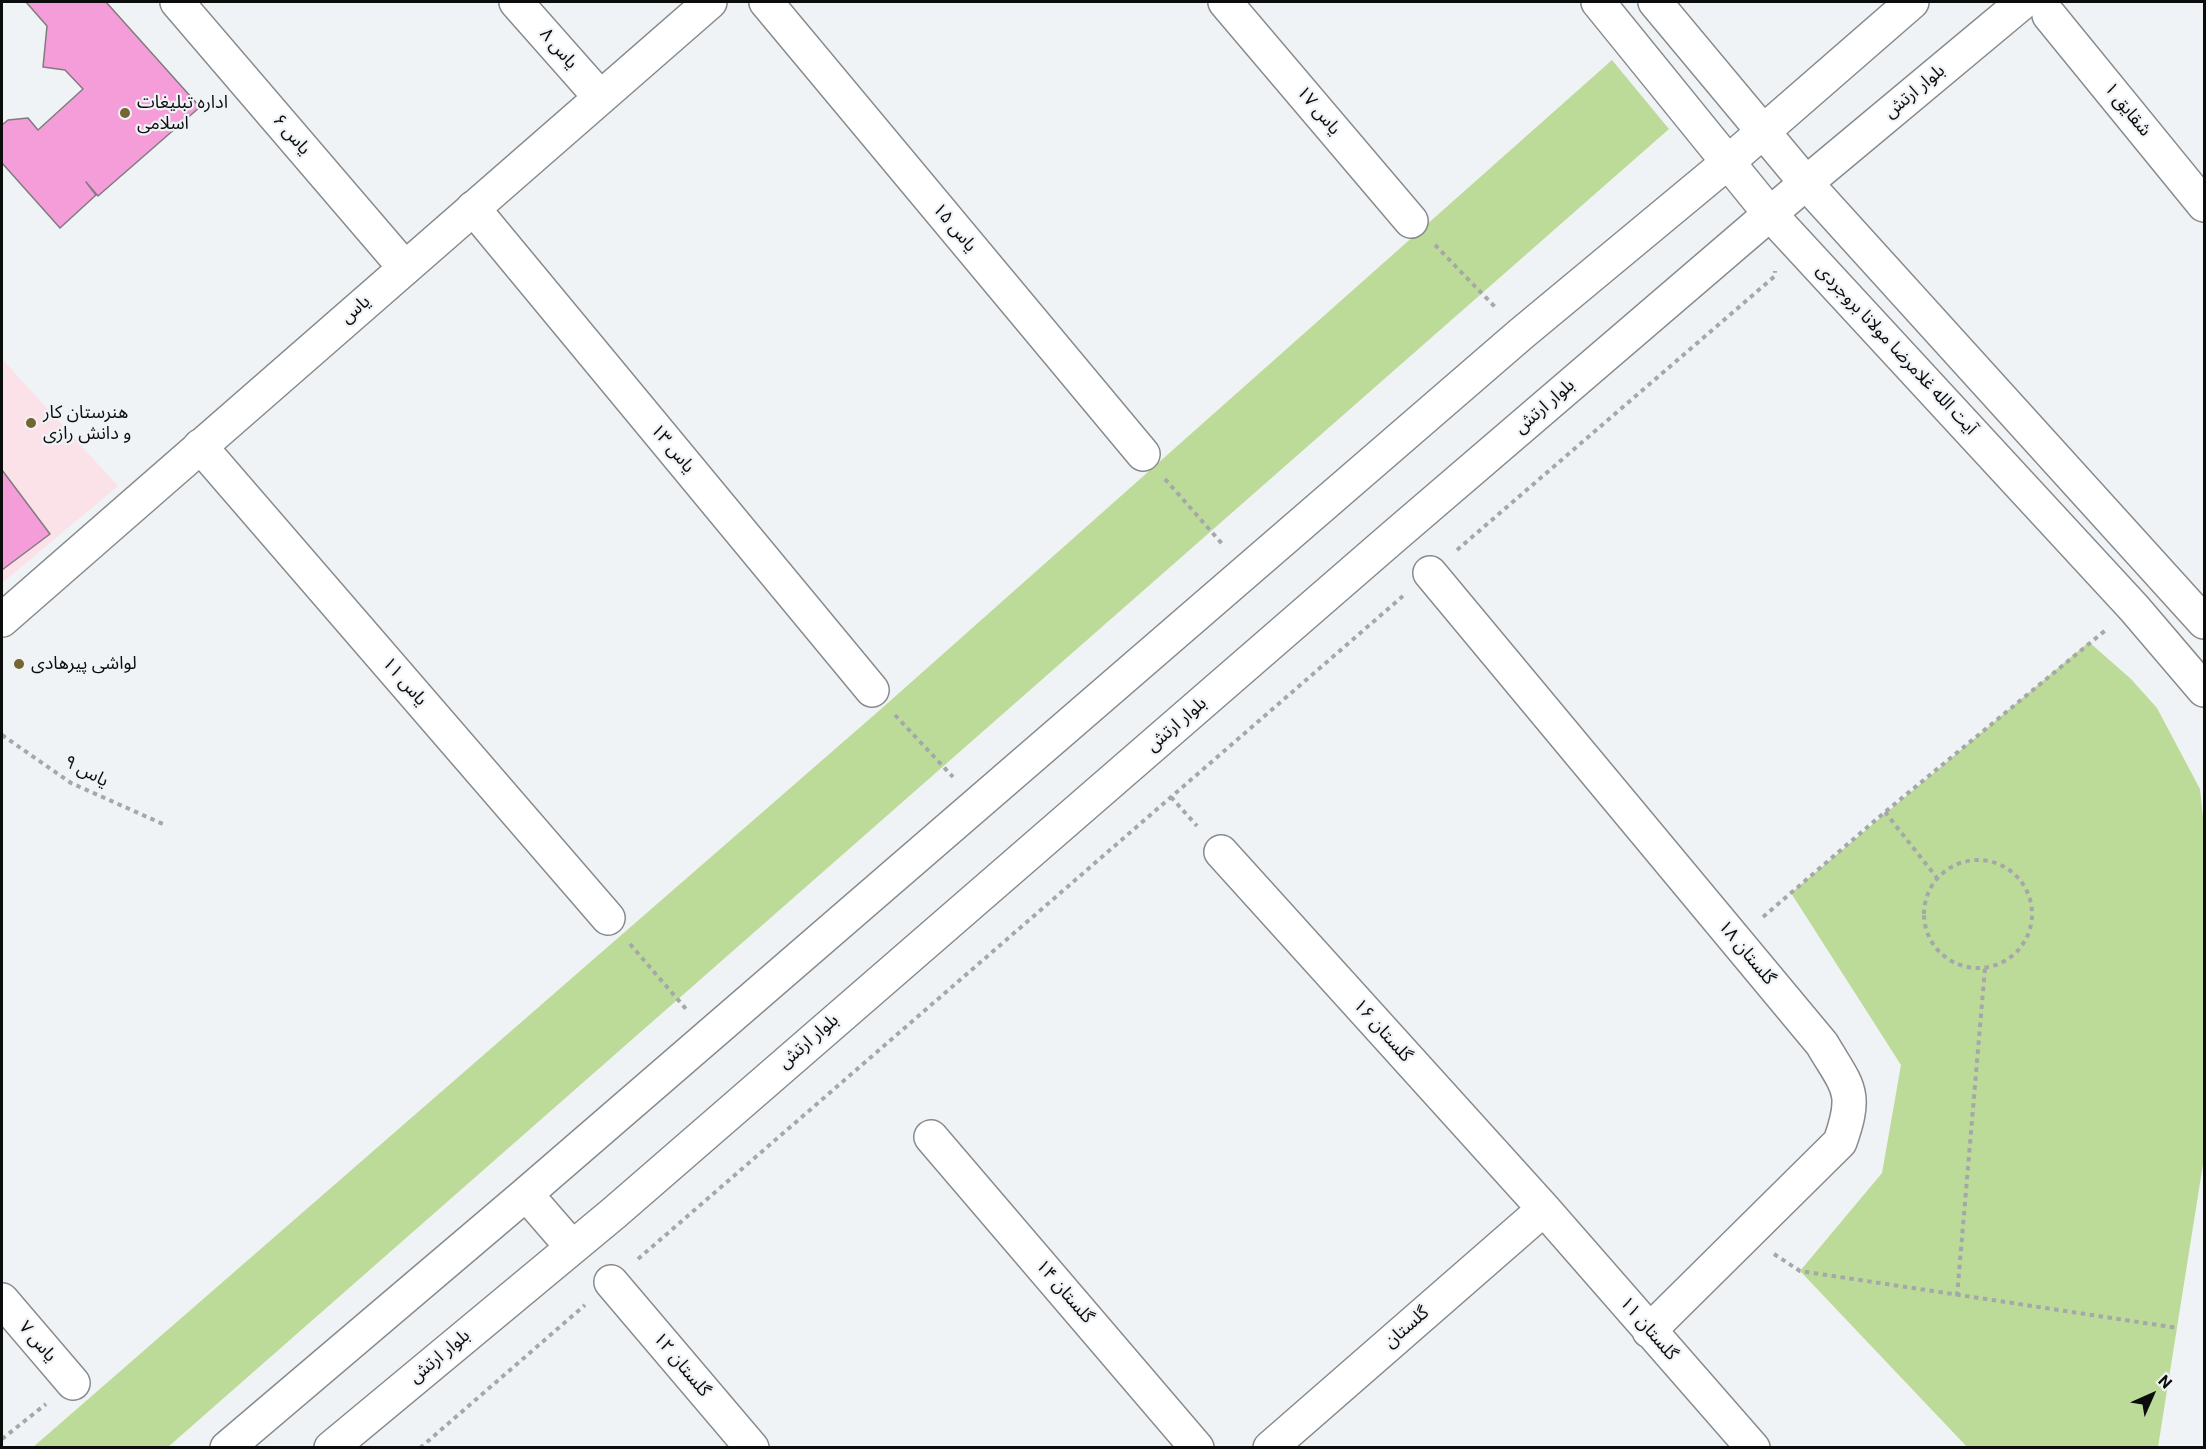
<!DOCTYPE html>
<meta charset="utf-8">
<style>
body{margin:0}
#map{position:relative;width:2206px;height:1449px;overflow:hidden;background:#f0f3f6;font-family:Roboto,sans-serif}
canvas{display:block}
.frame{position:absolute;inset:0;border:3px solid #0b0c0c;pointer-events:none}
.north{position:absolute;left:2122px;top:1365px;width:60px;height:60px;-webkit-text-stroke:4px #f0f3f6;paint-order:stroke;rotate:45deg;font-size:16px;font-weight:700;line-height:24px;text-align:center;color:#0b0c0c}
.north::after{content:'';display:block;margin:auto;width:21px;height:27px;background:#0b0c0c;clip-path:polygon(50% 0,100% 100%,50% 72%,0 100%)}
</style>
<div id="map">
<canvas width="2206" height="1449"></canvas>
<div class="frame"></div>
<div class="north">N</div>
</div>
<script>
const ctx = document.querySelector('canvas').getContext('2d');
ctx.lineJoin = 'round';
function fill(path, color) {
  ctx.fillStyle = color;
  ctx.fill(path, 'evenodd');
}
function stroke(path, color, width, dash) {
  ctx.strokeStyle = color;
  ctx.lineWidth = width;
  ctx.lineCap = dash ? 'butt' : 'round';
  ctx.setLineDash(dash || []);
  ctx.stroke(path);
}
function write(font, color, halo, rows, align = 'center') {
  ctx.font = font + ' Roboto,"Noto Sans Arabic",sans-serif';
  ctx.lineWidth = 4.5;
  ctx.setLineDash([]);
  ctx.textBaseline = 'middle';
  ctx.strokeStyle = halo;
  ctx.fillStyle = color;
  for (const [text, x, y, turn = 0] of rows) {
    ctx.save();
    ctx.translate(x, y);
    ctx.rotate((+turn || 0) * Math.PI / 180);
    ctx.textAlign = isNaN(turn) ? turn : align;
    if (halo) ctx.strokeText(text, 0, 0);
    ctx.fillText(text, 0, 0);
    ctx.restore();
  }
}
const education = new Path2D(`
 M2,359L118,486L2,583Z`);
const green = new Path2D(`
 M1612,60L1669,129L168,1447L32,1448L881,709Z
 M2089,642L2131,679L2157,708L2200,789L2204,827V1158L2158,1447H1967L1800,1271L1882,1173L1901,1065L1791,893Z`);
const building = new Path2D(`
 M26,2H106L200,107L98,196L86,182L96,195L60,228L2,163V125L8,120L28,118L38,130L83,89L65,70L43,67L47,26Z
 M2,470L50,534L2,570Z`);
const path = new Path2D(`
 M1435,245L1497,309
 M1165,479L1224,546
 M1457,550L1775,276V271
 M895,715L953,777
 M2,735L71,783L163,824
 M1171,797L1197,826
 M1885,812L1937,878
 M1924 914a54 54 0 1 1 108 0a54 54 0 1 1-108 0Z
 M1763,917L1885,812L2107,629
 M630,944L686,1009
 M1774,1254L1800,1271L2178,1328
 M638,1259L1403,596
 M1957,1296L1985,968
 M2,1439L46,1404
 M420,1448L585,1305`);
const minor = new Path2D(`
 M177,2L405,268
 M516,2L600,97
 M766,2L1143,454
 M1225,2L1411,221
 M2049,15L2204,205
 M473,208L872,690
 M200,446L608,918
 M1430,573L1822,1044C1848,1088 1858,1091 1840,1142L1649,1331
 M1221,852L1544,1209L1753,1448
 M931,1137L1197,1448
 M611,1282L752,1448
 M2,1300L73,1383
 M1270,1448L1544,1209`);
const tertiary = new Path2D(`
 M1806,183L2204,622
 M1770,214L2134,608L2204,690
 M2,620L710,2`);
const secondary = new Path2D(`
 M1598,2L1770,214
 M1655,2L1806,183
 M526,1194L572,1247
 M227,1448L526,1194L1521,334L1727,163L1912,2
 M331,1448L614,1213L1392,538L1806,183L2023,2`);
const markers = [
 [125,113,6,"#746533"],
 [31,423,6,"#746533"],
 [19,664,6,"#746533"]
];
const streetNames = [
 ["یاس ۸",558,49,49],
 ["بلوار ارتش",1915,92,-40],
 ["شقایق ۱",2127,110,51],
 ["یاس ۱۷",1318,111,50],
 ["یاس ۶",291,135,49],
 ["یاس ۱۵",954,228,50],
 ["یاس",356,310,-41],
 ["آیت الله غلامرضا مولانا بروجردی",1896,350,47],
 ["بلوار ارتش",1545,407,-41],
 ["یاس ۱۳",672,449,50],
 ["یاس ۱۱",404,682,49],
 ["بلوار ارتش",1177,725,-41],
 ["یاس ۹",86,772,28],
 ["گلستان ۱۸",1746,953,50],
 ["گلستان ۱۶",1382,1031,48],
 ["بلوار ارتش",809,1042,-41],
 ["گلستان ۱۴",1064,1292,49],
 ["گلستان",1407,1328,-41],
 ["گلستان ۱۱",1648,1329,49],
 ["یاس ۷",37,1342,49],
 ["بلوار ارتش",440,1357,-40],
 ["گلستان ۱۲",681,1365,50]
];
const poiNames = [
 ["اداره تبلیغات",137,103],
 ["اسلامی",137,124],
 ["هنرستان کار",43,413],
 ["و دانش رازی",43,434],
 ["لواشی پیرهادی",31,664]
];
fill(education, '#fbe1e8');
fill(green, '#bddb98');
fill(building, '#f59dd9');
stroke(building, '#7f7c7e', 1.5);
stroke(minor, '#888b8d', 36);
stroke(tertiary, '#888b8d', 36);
stroke(secondary, '#888b8d', 36);
stroke(path, '#a5a8aa', 4, [4.5, 4.5]);
stroke(minor, '#fff', 33);
stroke(tertiary, '#fff', 33);
stroke(secondary, '#fff', 33);
for (const [x, y, r, color] of markers) {
  const dot = new Path2D();
  dot.arc(x, y, r, 0, 2 * Math.PI);
  ctx.fillStyle = color;
  ctx.fill(dot);
  stroke(dot, '#f0f3f6', 2);
}
write('18px', '#0b0c0c', '#f0f3f6', streetNames);
write('18px', '#0b0c0c', '#f0f3f6', poiNames, 'left');
</script>
